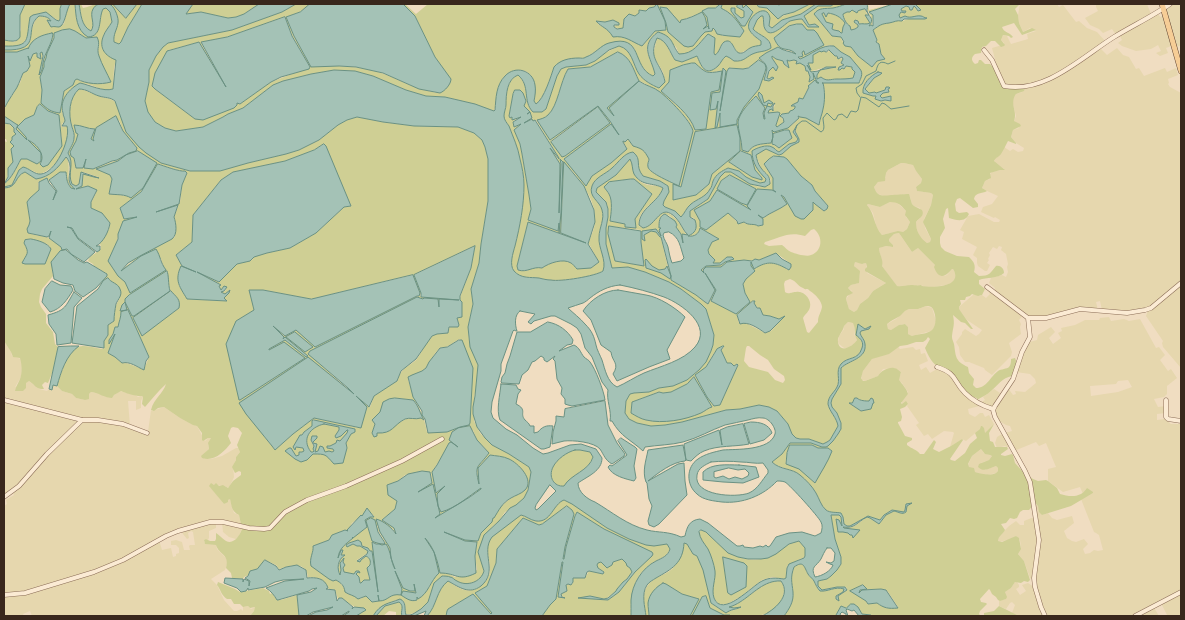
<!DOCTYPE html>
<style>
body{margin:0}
#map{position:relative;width:1185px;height:620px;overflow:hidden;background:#f0ddc1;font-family:Literata,serif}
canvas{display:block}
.frame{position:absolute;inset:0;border:5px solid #39271c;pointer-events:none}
</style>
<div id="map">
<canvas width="1185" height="620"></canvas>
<div class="frame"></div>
</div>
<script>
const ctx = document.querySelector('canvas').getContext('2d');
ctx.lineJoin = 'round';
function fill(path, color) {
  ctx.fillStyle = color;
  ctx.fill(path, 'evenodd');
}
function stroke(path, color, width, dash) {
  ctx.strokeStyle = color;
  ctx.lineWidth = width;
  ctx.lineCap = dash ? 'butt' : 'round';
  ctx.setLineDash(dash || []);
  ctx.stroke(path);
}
const farmland = new Path2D(`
 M1020,4H1057L1059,7L1063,5L1076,22L1079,21L1087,28L1097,32L1106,42L1099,47L1107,55L1117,48L1123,55L1129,57L1136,69L1139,68L1144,76L1165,68L1167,72L1176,68L1178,75L1168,79L1169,83L1168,84L1170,87L1181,93V368L1163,347L1162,343L1163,341L1146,316L1148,310L1132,312L1102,310L1100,301L1096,302L1098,310L1084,308L1045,317H1029L1024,314L1019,320L1021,324L1020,327L1021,334L1009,343L1012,352L1011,356L992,375L985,370L984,368L969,362H965L960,355L959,347L956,342L962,334V332L965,329L976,336L979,334L982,330L967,320L959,310V307L974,294L980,296L982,295L986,298L990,294L988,291L990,289L995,292V288L989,283L991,278L1002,275L1006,277L1008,272L1007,267L1008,264L1006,254L1001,250L1002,247L999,246L997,249L993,247L989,253L990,255L988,259L989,260L987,263L990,265L987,271H985L978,266L977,263V258L973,255L977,247L962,239L964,232L960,230L968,216L979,214L994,222H999L1000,220L995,217L994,218L981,212L983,207L992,204L998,196L985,190L982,188L983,185L985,181L990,179V174L992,172L1004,169L996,164L994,161L1004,147L1010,151L1013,149L1018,152L1023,151L1024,148L1016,143L1011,137L1013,130L1019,128L1014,121L1016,116L1013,104V98L1016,94L1022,92L1006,86L995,67L996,63L992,48L999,46H1004V43L1001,40L1003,35L1007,36L1011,44L1028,39L1027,34L1036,31L1030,28L1023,32L1019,23L1018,15Z
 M1096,4H1147L1151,14L1157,12L1160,17L1166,15L1163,4H1181V45L1175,48L1174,45L1166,48L1168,53L1160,56L1156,53L1161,51L1158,45L1151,49L1136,51L1122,46L1118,43L1122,40L1119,34L1116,35L1112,29L1103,33L1099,29L1090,25L1085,18L1098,11L1096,7Z
 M901,163H904L913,165L916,171L922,179L921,183L916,187L917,191L931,193L933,195L931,205L924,219L925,228L931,239L930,242L927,243L920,238L916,226V222L920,218V208L914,206L912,204L910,197L903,194L898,196L892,195L890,196H884L878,194L875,190L874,187L878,182L886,178V173L888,170Z
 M890,202H896L903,208L906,211V217L910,222L907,229L903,232L890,233L882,235L877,229L873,213L867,205L868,204L880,207Z
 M899,233L912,252L918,248L935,265L944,276L947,275L952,269H953L956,275L955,280L954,282L946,285L933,287H926L920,285L916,286L912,285L901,287L896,286L882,266V261L879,250V248L882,247L886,246L891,247L893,245L889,241L888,239L894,234Z
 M855,262L864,264L866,262L867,273L886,283L873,291L868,298L860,304L857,310L854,312L849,309L846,299L852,291L848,288L851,285L858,283L859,280L860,274L858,270L854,266Z
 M926,306L932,308L936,321L935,327L931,331L912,336L908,334V327L905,324H902L891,330L888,329L887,324L889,323L896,319L905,311L909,309H918Z
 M1109,317L1111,321L1124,319L1129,321L1140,319L1156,348L1159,347L1165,355L1160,360L1168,371L1171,369L1177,378L1167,386V394L1164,397L1154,399L1158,407L1166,406V413L1157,414V420L1165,419L1171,424H1181V616H1166L1167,615L1161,603L1153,606L1159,616H1144L1142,612L1138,616H1018L1017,615L1012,613L1015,605L1012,602L1010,603L1006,609L999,606V601L1006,599L1005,592L1011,588L1015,582H1017L1019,585V587L1016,589L1020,595L1026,591L1022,585L1028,583L1034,587V580L1030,578L1024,561L1018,554L1021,547L1020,540L1016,536L1012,539L999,542L997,539L1000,535L1009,526L1016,521L1020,525H1024V521L1034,517L1035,503L1038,506L1042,515L1048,513L1052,518L1057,520L1072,516L1074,523L1064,531L1067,538L1072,541L1076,542L1084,539L1088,544L1083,549L1085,554L1090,553L1094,550L1098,551L1103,550L1099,535L1096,533L1094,532L1081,499L1093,493L1084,492L1083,494L1080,487L1063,492L1048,481V469L1056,467L1046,443L1039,446L1036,442L1014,451L1011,445L1007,447L1005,446L997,448L995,443L997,437L1002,434L1012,431L1010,426L1006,425L1001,422L998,423L993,409L983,405L968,409L969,414L975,417L980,413H983L985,417L989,415L994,424L985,434L980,429L966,441L962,439L950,447L954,433L953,432L944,431L932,439L928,434L924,436L916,425L919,423L907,406L908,404H902V401L908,394V392L902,383L898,380L901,373V372L894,368L883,369L878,376L865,381L862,380L861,376L863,371L872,359L898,347L900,349L913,347L916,350L920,349L921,354L925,353L928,361L919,365L921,370L926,367L930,373L937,369L953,375L962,390L980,403L985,400L983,397L994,389L1000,393L1004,394L1008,388L1013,395L1016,394L1015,391L1025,392L1036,383L1035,379L1030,374L1016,372L1026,343L1037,340L1038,335L1051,327L1055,332L1049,338L1053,344L1061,338L1058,333L1062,331L1061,328L1075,325L1085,320H1099L1100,318ZM1128,380L1132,387L1118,392L1091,396L1090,386L1116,384L1118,381Z
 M848,322L853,323L854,324V334L857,340L855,343L848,348H844L839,344L838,342L839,336L844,329V326Z
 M4,341L11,352L12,356L21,359L22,361L21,377L15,387L29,381L39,389L47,391L49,389L52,390L53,385L57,386L62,391L72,394L76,398L85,400L89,397V394L91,392L100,394L110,398L120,391L127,393L134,394L138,397L142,396L143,397L141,401V408L136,410V401H128L130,426L148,432L151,410L152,411L164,407L180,418L197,426L205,441L208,438H211L208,445L209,449L205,453L204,459H211L222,456L236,448H239L240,452L236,457V460L233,466L234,477L230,486L227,488L225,486L214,485L212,484L210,487L213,490L224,504L230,498L233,510L234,513L239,515L242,529L239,536L236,539L229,537L223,532L222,522H216V528L209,531V538L208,540L206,539L204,540V542L207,544L216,545L217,549L226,558L228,562L225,570L211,579L217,585L224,600L234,611H237L241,609L243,611V607L248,606L251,609L255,607V608L254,611L250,616H32L30,611L23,614L24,616H4V506L7,504L6,500L14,495L13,493L4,498ZM182,531L183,534L187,539L189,538L188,533L191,531L193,532L195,545H190L189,546L190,550H184L182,542L176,540L171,541V545H176L179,548V553L176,554V556L173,557L171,548L162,550L159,540Z
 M981,449L984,453L992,456L989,460L981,463L985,470L996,466L998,468V471L996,473L988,475L981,474L975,472L969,467L968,465L972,456Z`);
const green = new Path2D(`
 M25,4H62L60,9V19L58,21L53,17L40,13L35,15L29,27L28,36L22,45L13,47L4,46V40L15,42L21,30L20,15Z
 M70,4H75C76,15 76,27 85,35L99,25L101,14L103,9L106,8L110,12L112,22L103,36L102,48L116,60L114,68L113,89C105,92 95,86 87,84C73,82 62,97 62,110C62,114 64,117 65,121L62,124V127L67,126C72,142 56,171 39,174L31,170L23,167L19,170L12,185L4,187V184C12,178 16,169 21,159H27L40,162L41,157L31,143L29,142L16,129V124L4,116V107H5L8,101L14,93L17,86L20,83L23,73L29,69C30,63 29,55 28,48L17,52H4V50C27,50 27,47 33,26C35,22 35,19 39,16C44,16 48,17 51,20L50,22L52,27L64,24L66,13ZM62,30L75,31L86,38H94L99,45C95,57 106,71 110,82L99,84L80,81L77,79L73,82V85L64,91L60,113L41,103L42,90L40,77L44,67V63L52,43L55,33ZM52,33V40L46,54L40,74L43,52L40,53V56L36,52L33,54L30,60L36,38ZM40,104L48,111L57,114L61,126L60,128L62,140L40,164C45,156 40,147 33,142C29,140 28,142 26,137C25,132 26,125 25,119L34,115L37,107Z
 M79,4H81L83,8C89,7 93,4 99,4L96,6L93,20L94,26L91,31C81,26 81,14 79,4Z
 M109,4H113L126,18L137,4H142L128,27L121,42L119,44L114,42V35L118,22Z
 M193,4H259L244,14L236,17L228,18L201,12L185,14Z
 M296,4H310L300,12L286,17L294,36L310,65C334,66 361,65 384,74C405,82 416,90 440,93L442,67L435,57L415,16L403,4H405L416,14L428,4H738L737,6L744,11V17L741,18L735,13L734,7L731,11L742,26H745L753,12L746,6L743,8H742V4H757L759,7L767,8L778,19C783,15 787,15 793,12C801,9 807,4 816,4L801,14L782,20L773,28L769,26L770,19L768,13L751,19L749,25L753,35L761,41L762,44L760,46C757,47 753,47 751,48C740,52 739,58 733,45L722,44L719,52L715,55L714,53L715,45L713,36L708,34C698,44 694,54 679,54L676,47L658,32C639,45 650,57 655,73L653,76L647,73L639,62L634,48L621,41L607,44L585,58H577L554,67C551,76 544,99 536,104L534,101C535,94 535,85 532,78C527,66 509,69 503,78C495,90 498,100 494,111L474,104L445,97L426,96L406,90L373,76L355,71L334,70L311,74L283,81L273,85L243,108L228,114L223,117L203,127L176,131L165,128L155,122L147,112L145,101L149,82V70L156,56L163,47L168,43L232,30L282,12ZM720,4L722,9C733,14 737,22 744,31L740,37L729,35L723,36L713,29L708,32C711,25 707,16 703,11L708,8H715ZM657,5L666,30L655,31L642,46L630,39L620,37L598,24L601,21L605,22L613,20L616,22V25L614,27L617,28H623V22L629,15L635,16L639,13L640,10L646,11L649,8L654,7ZM661,8L674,15L675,19L680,23L681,20C690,19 695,12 704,15L707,25L703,28L701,36L693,46L676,38L668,32L666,24ZM285,17L292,35L310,67L271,82L240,104L235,101L233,107L195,119L155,89L152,86L169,50L199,42L228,100L233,99L234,98L228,91L203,47L201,42L227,37Z
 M834,4H846C841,6 838,7 833,8C825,9 819,7 814,14L832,36L840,37L848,32L856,31L861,26H868L871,24V16C867,11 868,9 867,4H868L869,10L893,4L869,12L873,15L872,25L874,29L879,25L885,23H890L896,20L902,21L909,19H925V18L919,16L911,18L905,17L902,18L899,17L898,15L900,12L905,13L906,11H902L901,9L906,6L909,7L911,10L914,6L916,8L918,11L921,10L915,4H1020L1015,9L1018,15L1019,23L1023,32L1032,28L1036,30L1022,35L1014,23L1002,27C1004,33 1010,32 1013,37L1011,38L1009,36L1003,35L1001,40L1005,45L1004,46L1001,47L995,41H991L986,46L982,47L981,53L975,54C971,57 971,61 975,64L978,63L979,60H981L985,64H990L994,68L1003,86L1015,88H1025L1024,91L1016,94C1009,104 1018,111 1014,121L1020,124L1021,126L1013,130L1011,137L1016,143V144L1008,141C1006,145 1003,151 1001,154C999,157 996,157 994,161L1005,170H1000L990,173L991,178L985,181L982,188L987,191C982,194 975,192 974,199L978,204V207L973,208L960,198L957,199L955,204L956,211L959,213L967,212L969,214C965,223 956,220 949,218L948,208L946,209L943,219L945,228L940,237V243L941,247L945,251L957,256L969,257C974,262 976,265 974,272L979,276C990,276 990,273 996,266C1000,265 1004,268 1004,273C997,279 987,277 979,280V284L985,289L982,295L978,296L972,294L970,296L966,297L965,300H960L961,304L959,307V309L973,329H971L965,323L961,322L953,315C955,325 953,327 952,336C952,340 953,340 954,344C956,357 955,361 968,367L969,373L974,379L973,385L976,388C987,388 990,377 998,371C1001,369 1007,369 1009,367C1011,365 1011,361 1011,359L1015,358C1018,363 1015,372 1012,376C1002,378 998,385 991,391C987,395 981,397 977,400V398C962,396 962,383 953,374C949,370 944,369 939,367C932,364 928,355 925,348L930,339L928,337L926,340L923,342H916L907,345L900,346L889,354L872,359L863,371L861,378L863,381H865L878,376C881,371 888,367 894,368C897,368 899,371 901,372L899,380C902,384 907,389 908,394L901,403L902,404L906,401L908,404L905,407L900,409L902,417L901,421L898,422V423L905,436L912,438V440L907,443V445C912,449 916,449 920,454H924L934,440L936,442L933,449L939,452L951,446L962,439L963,440L950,459L951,460L955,461L965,453L970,444L977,438L975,433L980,429L981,426H982L984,428L985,433L994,424L989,433L990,441L993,442L995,447H1007L1008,449L1001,454V455L1005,456L1012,454L1013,455L1015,463L1024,473L1033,479L1038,481L1046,480L1048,481L1057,488L1060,494C1070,497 1081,498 1087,488L1093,492V493L1071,506L1042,515L1039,512L1038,506L1035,503L1029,510H1023L1020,512L1017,518L1014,519L1010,518L1006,523L1001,524L1005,530C1003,534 998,536 998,541L1002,542L1016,536L1019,538L1021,549L1018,554L1024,561L1030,580L1028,582L1024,581L1021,583L1015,582L1011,588L1005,592L1007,597L1006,599L1000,601L998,600L996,597L992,594L990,590L989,589L980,599L981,602L986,603L987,604L980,611L979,614L981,616H869L871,615L862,614L858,607L854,604L846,608L841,606L836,615L837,616H784C789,609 794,602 793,592C792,582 790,578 794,567C804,560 804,567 808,574C812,581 810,574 814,581C816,585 817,588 820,591C828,592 835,586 844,589L843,592L836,596L837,600L838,596L847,590L846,587H835L822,590L818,586V581L827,579L831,576L837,570L841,564V557L835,539L831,515L835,514L840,515L841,518L842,526C853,531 859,522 867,517L870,518L879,524L886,515L894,511C901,512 907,517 907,506L910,504H906L905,510L904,512L892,510L884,515L880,520L868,516L850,526H847L844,524L843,517L841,513C836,512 830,513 826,510C821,506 819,498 816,493C812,486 806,480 800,475C792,468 780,469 772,462L782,454L790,443H811L822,447H826L828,446L833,441L838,434L841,429V423L837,413L832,407L831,403L832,399L841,384V368C849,360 867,359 865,344C865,340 861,337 860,333L861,331L866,330L870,327L865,329L858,324L856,335C861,339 864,342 862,348C858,361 848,356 841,364C835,371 841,379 837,387C835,393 828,396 828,404C829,411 837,418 838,426L830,440L827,442L823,444L809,439H800L796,438L791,433L788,424L777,411L769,407L759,405L740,409L726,410L682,422L665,425L651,426L637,423L629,419L625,413L626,401L630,394L633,393L649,392L659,388L673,386L687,380L699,370L707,359L711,351L713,345L714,335L706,309L701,304L681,289L669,282L645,272L628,267L612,268C608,256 604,241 606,228C607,220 610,213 607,204C605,199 600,196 596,192L597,188L616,175L629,160H631C634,171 634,181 648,185C654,186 658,185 663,188C658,203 636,209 639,226L643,228C657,226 659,202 675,218C680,222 682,229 686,234H692L696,230V223L694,218L690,217V211C696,207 705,203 709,197C715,189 717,169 731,172C741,178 758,192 769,185L771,181L770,178L761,168L756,155L766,149L779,155L782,154L791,146L799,142C800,136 794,133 796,127L793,132L798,139L796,142L789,144L779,152C776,151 775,148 772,147C767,144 756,148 753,151C752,163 758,171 766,179L765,182L760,183L752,180L746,177L739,171L728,168C722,171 716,175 713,181C712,184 712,187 710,189C706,197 697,199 691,204C686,208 685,213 681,217L675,211L665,207L663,204L664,201L669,192L668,186L660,181L643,176C634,166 643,159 633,152C624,153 619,162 612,168C606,174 595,177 592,186C588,197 600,201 602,210C605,220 598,230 599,241C600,251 607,261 603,271C596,276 560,282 551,280C547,280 543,279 539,278C531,277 521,279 514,271C509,265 513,253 515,246C520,226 524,205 524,185C524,176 522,167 520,159C518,147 513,137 509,126C507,123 504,120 504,116C504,112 506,108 506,105C506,94 507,79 518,75C531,86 522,101 533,112H542L546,109L557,76L561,69L566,67L586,65L595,61L605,53L619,46C632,49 633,64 639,74C644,81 652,85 659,88L665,82L663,72L653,55L657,38H659C668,43 669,53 675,60L682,62L697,56C701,65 705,78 718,66C721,63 722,59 726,56L730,58L734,61C745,62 746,56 755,53C761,51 765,52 771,48C772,37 759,36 753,29L757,20L761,16H763C764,20 763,26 765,29C771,40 784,24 790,21C794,20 798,19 802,19L808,27H818L815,24L809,25L804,16L818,6H830ZM797,24H802L807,30H814L817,33L823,45L806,55L804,51H803L802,53L803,56L800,57C799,56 795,52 794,51C783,45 780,53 774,38L789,26ZM871,25L877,40L876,42L867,44L877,42L880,46V51L884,59L877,61L872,67L858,56L851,47L845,46L841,38L847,33L859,30L861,27H865ZM831,45L835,47L838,50L850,57L861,71V79L858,83L817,82L812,71C820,70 825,65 833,68L820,70L817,75V79L821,77C829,83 830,79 838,79C844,78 848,81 854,77L855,72L852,69V67L846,66L844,69L841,68L840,70H839V67L842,65H849L841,64V62L844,59L843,58L839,59L830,51L826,52L824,51L821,52L820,51L813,55V63H808L809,67L804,60H802L801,59L825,46ZM778,47C783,50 789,49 794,53C803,58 811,69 814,79L812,81L809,82L810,77L808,70L806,71L805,66L800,62L796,64L798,61L794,60L789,61L787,59L786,61L788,68L784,64L783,61L776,59L772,56V58L778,67L776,70L774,67L771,68L767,78L769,79L772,77L773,78L769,81L764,80C766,67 770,69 759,58L766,53ZM618,52C631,57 633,69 639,81L603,111L598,106L550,140L538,121C541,119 545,118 548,115C558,106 560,82 568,69L590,67ZM759,60L765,64L766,68L765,72L759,89L744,107L737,120V124L720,127L719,123L727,72L729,68C733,67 738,69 743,69C749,69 754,63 759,60ZM692,63C699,65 694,63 700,68C706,74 713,72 722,71L719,90L711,92L706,129L695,130C690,114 673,103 661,91L669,82L670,70L683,65ZM878,72H881V74L874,78L865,89L869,93L875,92L876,93L885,90L886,87H889L890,88L888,90L889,92L883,93L879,95L881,98L891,96L890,101L885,100L881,101L875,99L876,96H873L863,93C862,84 870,76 878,72ZM815,80L817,83H823L824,86C825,101 822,111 819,125C813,121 807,116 800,117L799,116L805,94L809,87L808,86ZM640,81L660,92L665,97L662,102L655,127L645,152L642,149L632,145L621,125L609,108ZM515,90H520L523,93L526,101L524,106L529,112L513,119L512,117L510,118L509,116L513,94ZM756,96L765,108C763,113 765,117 763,122L771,127L773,136L771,143C761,144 754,144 748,152L742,150C742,140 738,131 738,122C739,113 750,102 756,96ZM666,97C675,106 690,119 693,131L679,186C673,183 649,173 648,167C647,164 649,161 649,159L646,152ZM799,98L803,100L799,118L793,124L788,128L774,132L770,125L764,121L765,119L764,113L767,107H771L772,105L775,104L773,110L770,109L769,110L768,113L778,112L780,113L776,125V126L777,127L784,122L780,115L782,114L789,113L790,111L793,110L795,108V106H792V105L798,103ZM598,107L610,123L565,156L562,157L551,141ZM607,109L620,124L628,140L624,141L603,112ZM530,113L531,118L524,122V123L532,119L533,121L536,120L559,158L558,159L550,147L560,164L558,231L528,220L531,209L529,195L522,154L520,144L514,130L521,125V124L514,127L513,122L516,119ZM611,124L619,137L621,138L627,148L611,163L592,176L586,185L564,159ZM737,126L740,138V151L712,174L709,184L696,195L673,200V185L681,187L695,132ZM787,130L792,138L779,148L772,144L773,134ZM741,151L751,155L755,170L762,178V180L752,177L730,163ZM774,156L784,157L787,159L801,176L812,185L815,191L828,206L827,209L824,211C817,206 815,202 810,196C799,184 787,173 774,162L771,158ZM769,159L800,186L813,202V210L804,219H801L796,216L784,197L773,190V178L764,165ZM564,163C578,175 597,201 595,221C595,228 591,236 588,244L561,233ZM901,163H904L913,165L916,171L922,179L921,183L916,187L917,191L931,193L933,195L931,205L923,222L931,239L930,242L927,243C920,238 916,231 916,222C919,218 925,216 922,210L914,206L912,204L909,194C904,194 895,195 891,195C883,196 877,197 874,187L878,182L885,181L886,173L888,170ZM730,175L756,189L747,205L741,203L717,189L721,181ZM631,179H634L652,194L635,219V228L626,227V224L610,221C611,214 613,201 609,194C608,192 606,190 604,187L609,182ZM757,189C770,190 781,191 787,204C779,210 771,212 764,218L748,206ZM717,190L746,207L763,219V225L760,226L755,224H746L744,222L738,224L737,222L728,213L706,230L700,227V221L694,210L710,201ZM890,202C898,202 901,205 906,211L905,215L910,222L907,229L903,232L898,231L882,235C874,227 875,214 867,205L868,204L880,207ZM663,214H665L670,216L677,225L676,227L681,234L689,258L696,266L705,273L714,288L715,292L708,304L705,302L696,295L671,280L659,230L667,227H659C659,222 659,218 663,214ZM528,222L589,244L599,262L591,268H577C575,267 573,264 571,263C563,258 549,263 542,268C533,266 527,273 518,270L517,266ZM609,226L641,230V242L644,266L615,261L609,234ZM700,228L719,239L712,242L708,250L709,254L715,260L712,263H720L727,257H732L733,259L725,262L721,265L706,266L702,270C689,260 685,250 682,235L692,236L698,233ZM814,229C823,236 823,251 811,255C807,257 796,254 791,252C788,251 785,247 782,245L769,246L764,244L765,242C780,238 788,231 805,236L811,230ZM899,233L912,252L918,248L935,265L934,267C938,278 944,279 952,269H953C964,287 933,288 922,286L921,285C917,286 915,285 911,285C906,285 902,287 897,286L882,266C884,260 879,254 879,248L886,246L893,247V245L889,241V239L894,234ZM776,253L791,264V267L788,270C775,261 766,261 754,269L751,262V266L754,272L746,279L743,284L745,293L750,302L736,314L711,301L716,290L703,270L706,267H721L727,262L759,260ZM855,262L862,264L866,263L867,267L865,269V271C872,275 879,279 886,283L873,291L868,298L860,304L857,310L854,312L849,309L846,299L847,296L853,293L848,288L851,285L859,283L860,271L854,266ZM790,279C797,281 797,286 803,288C807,291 806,287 810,291C815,294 822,301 822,307C821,313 818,315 818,322L809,333L807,332L803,318C805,314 809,312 810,307C812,300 804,290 796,292C790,292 790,295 785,292L784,284L785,281ZM753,301L756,306L761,310V313L763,315L770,316L779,319L784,317L771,331L765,333L746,323H739L737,315ZM926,306C929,306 931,306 933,309C936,315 937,325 932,330C928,334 918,334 912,336L908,334V327L905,324L899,325L891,330L888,329L887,324L891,321L900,316L905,311L909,309H918ZM848,322L853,323C856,329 853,333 857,340C854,345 840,355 838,342C837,336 843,332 844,326ZM723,346L724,347L721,350L727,363H731L734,366L737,364L738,365L720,405L714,406L707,397L695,376C698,373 702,371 705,368C711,360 713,350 723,346ZM747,346H749L760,355L768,360L774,369L784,376L785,380L783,383L775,380L768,372L749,367L744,361L746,348ZM694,377L712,407L702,412L676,420L649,421L643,419L631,413L632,402L658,392L663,393L671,392L687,384ZM855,398H857C860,401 865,401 869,401L871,399H873L874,402L873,403L871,409L861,411L850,404L853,402ZM790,445H812L818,448H828L832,451C830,456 827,461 823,466C820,471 818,477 815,483L802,471L805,466L793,462L792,466L786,464C785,458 788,451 790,445ZM981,449L985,454L990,455L992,456L989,460L979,464L978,467C984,473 989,468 996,466L998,468V471L996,473C990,476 982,474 975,472L974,468L969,467L968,464L972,456ZM863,585L867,589L860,590L859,594L862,590L884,589L888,592L898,607C887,609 885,608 877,603L868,604L866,601L851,591Z
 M863,9H865L867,14L869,15L866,16L870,23L866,25L854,22L858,25V27L855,29L851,30L844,19L843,14L852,10L858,11Z
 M824,12L826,16L828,13C835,14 841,17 845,22L842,33H841L832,29V27C827,23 823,20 822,14Z
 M79,89C87,90 92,94 99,96C105,99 110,97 115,102L161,163L190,171H220L248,163L286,154L299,150L319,140L338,125L347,120L357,117L383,122L414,126L458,127L474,133L482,140L485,147L488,159V201L481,244L479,263L471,289L473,304L468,327L469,339L478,365L477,381L474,399V421L480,433L492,445L509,454L529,467L531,472L527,493L524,498L516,506L505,512L499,521L492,527L479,555C481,560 485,569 483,575C480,583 466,585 458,582C455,581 454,580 452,577L431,592C430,595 430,598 429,600C426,608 413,616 405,614C405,611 406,605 404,602C399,594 377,610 373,616H356L366,610L364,608C354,609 350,604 342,598L338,599L335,590L329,589C323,578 320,578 308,577C306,561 291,565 279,569L276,565L265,560L258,569L250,571L249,575L244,577L243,579L232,578L231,573L226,568C230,554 219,555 216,545L205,544L204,540L206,539L210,541H215L216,539V533C219,535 223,539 226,541C234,545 240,535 242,529L239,515C231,511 232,506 230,499L228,500V502L224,504L209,486L211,483L214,485L216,483L219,486L223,485L228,488L233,481L241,475V472L239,471L235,473L232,467L236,460V457L240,452L237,445L242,433L238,428L233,427L231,428L228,436L231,443C224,452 214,462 202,458L201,456L209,449L208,443L211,438H208L203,441L202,440V433L197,426L193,425L180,418L164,407L158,408L154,411L151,410C154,398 163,394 166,384C158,391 152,399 145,407L142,404L143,397L142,396C138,397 125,393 121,391L114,395L112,398C105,398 99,393 91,392L89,394V399L85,400L76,398L72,394L62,391L57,386C60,376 68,351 78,347C85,344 95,348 102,349L104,348V341L108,335V325L114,321C114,313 115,305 120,298L117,285L111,282L108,278L101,283L107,276L106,273L94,266L93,264L88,261C90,254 97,254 101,248L100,243L109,229L110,223L101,213L91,208V203L96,193L94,189L86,186L78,189L71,188L67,181L66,173L57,175L49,180L47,179L40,181L38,183L39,190L30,198L27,202L30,221L28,233L35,235L47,237L60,246L62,250C54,256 51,266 53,276L42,289L40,294L39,302L41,307L46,314V323L53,332L55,344L58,347L53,371L48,383L45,382L42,385L44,389H42C36,389 34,384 29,381L26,383V388L23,391H15C16,386 18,384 20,379C22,374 22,364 20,358L13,357L11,352L4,341V188C18,187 14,176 25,172L36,179C50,177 58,168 66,157C73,167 63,182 75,188L83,182V174L84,173L94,177H98L83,172L80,176L79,184L76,186L72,184C67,174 74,162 68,153C70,148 74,143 74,138C75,135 73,130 72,126C68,114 69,98 79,89ZM119,120L123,131L137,148L136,151L129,153L117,160L93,169L86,160L94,142V140ZM86,128L95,129L91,139L94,142L83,168H76C71,152 74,138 86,128ZM322,145L351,206L344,207L316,233L290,248L267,253L254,257L252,260L237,264L219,282L182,266L176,255L192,242L193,215L221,180L233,172L285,161L314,150ZM138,151L153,162L143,188L128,196L109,194L112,179L110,175L96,169L118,161L126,155ZM158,164L187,173L182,185L180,202L156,212L124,219L120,208L141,192ZM176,205L178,206L174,217L175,221V237L156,246C152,251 145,252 139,256C131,261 125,267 118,275C101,256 117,253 118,234L154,214ZM31,239L47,244L50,247L45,264L23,263V261C29,253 30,252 24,243L25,240ZM475,246L471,268L462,292L460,298L420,296L421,293L414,275ZM141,256L161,259L163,265L131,293L125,282L129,264ZM184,267L219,284L221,290L226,289L225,291L221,292L224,294L229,293L224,298L226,301L187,299L182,289L179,286V282ZM168,274V281L170,291L132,316L125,301ZM412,275L419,296L296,330L253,308V304L263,290L311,299ZM171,291L177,298L179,308L142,335L133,318ZM424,299L438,300V307H440L439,299L443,318H457L458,327L450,326L448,333C443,333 436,333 432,336C425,342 422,353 416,360C408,367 400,369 398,380L374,396L370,407L356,395V396L367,407L359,428L314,418L293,434L275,450L263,435L353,394L354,395L308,353ZM128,310L149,357L144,369C136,368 130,362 122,363L115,357L108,353L115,335V334L109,340L113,334L115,327H118L121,318ZM251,312L270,324L284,336L282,338L283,339L285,338L306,357L285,340L269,349L305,358L240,400L239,399L236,321ZM460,339L469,425L460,427L447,432H427C424,415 421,412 414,398C412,393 410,385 408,379C413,374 419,374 425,369C430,364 432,355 439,349C442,346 442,348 446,347C451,345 455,341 460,339ZM395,398L413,400L417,404L420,418C415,420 409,417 404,420C395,424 387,433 377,433L374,437L372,433L378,414ZM313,420L355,429V432L351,434L346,443L347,448L343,459L331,460C327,453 320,454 313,454C301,464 296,461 286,451L291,448L295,456L299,455V452L302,453L304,451L303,448H300L298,446L295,449C297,438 303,432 312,426ZM473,430L477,440L489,453L477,467L478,490L472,493L469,496L438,506L437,494L447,484L432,472L451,442L458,447L457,445ZM490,455C508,457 526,464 527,485C520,494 510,498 501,506L485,501L479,491L481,489L478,468ZM422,471L431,473L432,483L398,499L437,501V506L420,525L398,535L394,528L382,520L395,509L397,501L387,485L398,481L405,475ZM478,491C481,497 487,504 488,510C490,519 481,532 478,541L460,538L425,523L460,504L471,495ZM367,509L374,516L370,517L365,520L367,527L363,530L350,527L352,523L362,516L364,519ZM367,520H370C376,527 381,534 385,542L384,544L372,541L368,527ZM383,523L393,529L399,540L414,551L418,560L424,568L415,576L414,584L395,569L391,558L390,548L380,532L377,526ZM345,530L352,537L340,550L333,567L336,580L329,579L314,567L312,554L313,550V546L329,540L332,535ZM418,530L439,573L434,578L429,588L416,594C415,578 413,579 426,568L416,551L411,546L404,543L399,536ZM442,531L465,541L477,542L475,556L477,570L455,577L447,573L437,559L431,545L422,535ZM354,542L368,548L370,551L379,601L372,602L366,596L360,599C357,597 352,595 349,592C340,587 337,575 334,566L340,552V555L343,556C338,562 337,568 339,575L340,576C342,568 341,566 344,558L342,562L344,573L354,574L359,571L356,574L359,579L360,583L361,584L366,580L369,581L370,580L368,575V566L370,565L371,560L369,558L366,556L361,560L360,562L357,560L369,552L368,551L360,546H357L353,544L346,546L349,543ZM372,542L388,547L390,558L393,563L397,594L390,596L387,598Z
 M4,123C11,124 14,127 16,134L11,143L14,146L13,149V162L8,170L7,179L4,182V141L7,142L6,139H4Z
 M324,424L339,427L340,430L335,436L336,438L347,430H348L347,433L340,441H337L336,443L330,447L327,446V448L333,449L334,451L332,452H325L320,447L318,451L315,452V444L313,442L317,438L311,441C313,445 315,448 313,452H311C301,439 310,427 324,424Z
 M575,450H580L590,452L593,457C589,471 571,474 565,486C554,487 548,477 553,467C557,459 566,452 575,450Z
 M561,500H564L572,503L607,528L629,539L646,545L667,544L670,549C667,557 659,559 652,563C633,576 630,595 631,616H542L550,605L556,599L562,562L563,561L558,597L564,598L561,594L567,591L566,586L568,584L571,585L573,583V577L585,578L589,571L603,574L604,572L598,568L597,565L598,563L601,562L607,568L612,565L613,562L622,559L627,563V566L630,568L632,572L627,579L623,582L616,591L607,598L604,599L590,596L581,598L608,600L619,592L635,572L653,554L604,529L577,512L575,516L566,546L564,559H563L565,547L574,514L572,510L567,506L542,524L539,525L523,518L497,549L496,563L487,586L475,593L493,613L491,614L473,594L448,609L447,611L446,616H427C437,606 436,590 448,581C453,584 459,589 465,590C476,593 490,581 490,570C491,560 484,549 490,539C495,530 512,521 521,515C525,516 528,518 532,520C547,525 553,509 561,500Z
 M701,530C706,531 706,533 710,536C724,549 740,563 761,559C776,557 784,543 799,541L805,548V556L803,558L800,559L787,566L786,578L784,579L772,577L762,580L740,597L727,604H719L716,601L713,596V580L715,573L708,550L699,536V532Z
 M684,543L687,544L693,554L697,556L704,570L711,603L718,608L724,611L735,610L738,608H731L729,607C733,606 737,604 740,602C753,594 764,580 781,581C784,586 785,590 783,596C775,620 751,616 731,616L730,615H724L710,608L706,596L702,597L692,616H690L699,599L682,594L663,583L648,606L649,616H646C644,600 640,588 656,578C662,575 668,573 673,568C678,562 681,550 684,543Z
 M218,582L235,589L240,592L263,588L269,591L270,594L272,593L277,600H281L297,595L299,616H250L254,611L255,607L250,608L248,606L243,607L240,604H234L231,599H227C221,595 221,590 217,585Z
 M399,602C405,606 400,611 402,616H396V612L389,611L383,616H376L385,606Z
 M999,606L1017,615L1018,616H984V613L994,611Z`);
const water = new Path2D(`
 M4,4H25L20,15V37C17,43 10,41 4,40Z
 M62,4H70C66,10 65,26 59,27C56,27 54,26 51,27L47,20L51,21C49,17 44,16 39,16C22,29 45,51 4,50V46C31,47 26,40 30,17L33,15L46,12L56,20L59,21L60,19V9Z
 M75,4H79C81,14 81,26 91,31C96,24 89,16 93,9C96,4 99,4 103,4C106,4 109,3 111,5C115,8 119,18 118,23C117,30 113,34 114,42L119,44L121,42L128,27L142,4H193L186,14L201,12L228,18L236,17L244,14L259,4H296L282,12L232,30L168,43L163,47L156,56L149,70V82L145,101L148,112L155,122L165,128L176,131L203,127L223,117L228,114L243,108L273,85L283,81L311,74L334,70L355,71L373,76L406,90L426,96L445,97L475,104L494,111L495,110C496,98 496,85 505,76C515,65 533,70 535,85C536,90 535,96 534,101L536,104C544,99 551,76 554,67C560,60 569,58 579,58C582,58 583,59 586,57C595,54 601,45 609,43C644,33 631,67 653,76L655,74C651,57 639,46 658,32C674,37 671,44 679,54C694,54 698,44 708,34L710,35L715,38L714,53L715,55C720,52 720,45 724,42C733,37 733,51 739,53C744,54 746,50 750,48C753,46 758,46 761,45V41C757,38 751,34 749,29C745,18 767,1 770,18C770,21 769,23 769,26L772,28L782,20L801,14L816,4H834L831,6H818L804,16L809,25L815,24L819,27H808L802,19C798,19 794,20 790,21C784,24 771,40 765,29C763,26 764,20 763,16H761L757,20L753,29C759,36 771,37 771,48C765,52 761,51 755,53C746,56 745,62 734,61L730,58L726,56C722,59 721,63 718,66C705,78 701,65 697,56L682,62L675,60C670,53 667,40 657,38C647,60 662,63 665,82L659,88C652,85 644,81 639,74C633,65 632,49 619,46L609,50L595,61L586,65L566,67L561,69L557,76L546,109L542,112H533C522,101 531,86 518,75C507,79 506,94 506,105C506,108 504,112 504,116C504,120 507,123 509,126C513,137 518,147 520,159C522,167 524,176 524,185C524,205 520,226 515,246C513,253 509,265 514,271C521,279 531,277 539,278C543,279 547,280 551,280C560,282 596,276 603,271C607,260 598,248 599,237C599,228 605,219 602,210C600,201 588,197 592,186C595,177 606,174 612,168C619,162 624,153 633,152C643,160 634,165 643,176L660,181L668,186L669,192L664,201L663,205L665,207L675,211L681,217C685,213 686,208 691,204C697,199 706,197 710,189C712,187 712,184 713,181C716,174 722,171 728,168L739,171L746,177L752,180L760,183L765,182L766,179C758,171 752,163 752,151C756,148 767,144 772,147C775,148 776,151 779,152L789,144L796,142L798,139L793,132L797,125L795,131L799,139V142L791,146L782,154L779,155L766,149L756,155C757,160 758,164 761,168C766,175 770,174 770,184L765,187L750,184L731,172H725L720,177L708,199L690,211V217L695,220C698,229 695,233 688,236C694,237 699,234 700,228L719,239L712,242L708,250L709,254L715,260L713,263H720L727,257H732L734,259L725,262L721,265L706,266L701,270L704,273L703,270L706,267H721L727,262L744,260L752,261L755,259L759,260L776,253L782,259L791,264V267L789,270C775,262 768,260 754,269L751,262V266L755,271L746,279L743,284L745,293L750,302L736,314L711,301L716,290L705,273L715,290L708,304L705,302L696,295L671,280V276L670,279L661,273L646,268L645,260L646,259L652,266L659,270L665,269L667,266L671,276L661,237H660L656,232L651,231L644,235L645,241L642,239V231L656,229L661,236L659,230L661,228H659C659,222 659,216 665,214L675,221L677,225L676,227L681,234L683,243L682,234L688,235C683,231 681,223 676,218C660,201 657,226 643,228L639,225C639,208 658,203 663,188C653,182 642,187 634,174C632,170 633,164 630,159L616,175L597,188L596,192L606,202L608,209V217L606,228V244L612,268L628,267L645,272L669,282L681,289L701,304L706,309L714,335L713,345L711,351L706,362L699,370L687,380L673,386L659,388L649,392L634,393L630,394L626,401L625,413L629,419L637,423L651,426L665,425L682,422L726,410L740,409L759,405L769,407L777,411L788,424L792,434L796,438L800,439H809L823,444L827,442L830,440L838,426C837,418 829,411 828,404C828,396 834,393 837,387C841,380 835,371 841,364C848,356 858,361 862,348C864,342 861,339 856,335L858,324L865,329L871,326L869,329L861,331L860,333C861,337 865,340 865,344C867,359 849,360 841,368V384L832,399L831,403L832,407L837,413L841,423V429L838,434L833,441L828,446L826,447H822L811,443H790L782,454L772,462C780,470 792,468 800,475C806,480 812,486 816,493C819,498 821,506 826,510C830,513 836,512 841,513L843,517L844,524L847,526H850L868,516L880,520L884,515L892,510L904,512L905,510L906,504L912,503L907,506L906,512C902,515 899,512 894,511L886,515L879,524L870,518L867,517C857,522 855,529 843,527L844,528L860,530L853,538L852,535H850L848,533L843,532H838L836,519L839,520L842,526L841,517L839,515H831L835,539L841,557V564L837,570L831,576L827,579L818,581V586L822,590L837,587H845L847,590L838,596L839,601L836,599V596L843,592L844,589C835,586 828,592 820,591C817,588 816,585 814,581C810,575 812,580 808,574C804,567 804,560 794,567C790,578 792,582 793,592C794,602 789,609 784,616H762C774,610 792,596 781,581C764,580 753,594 740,602C737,604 733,606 729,607L734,608L741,607C735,610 731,609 726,613L711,603L703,570L697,556L693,554L687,544L684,543C683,563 672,569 656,578C653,580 649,582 647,585C641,594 645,607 646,616H631C631,611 631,606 631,600C632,584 642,568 656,561C662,558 668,556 670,549L667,544L654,546L646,545L629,539L607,528L572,504L564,500C553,504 551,523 536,521C530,520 526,516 521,515L492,537C480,553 499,571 481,586C469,595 459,587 448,581C436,590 437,606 427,616H424L426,611L414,616H402C400,611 405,606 399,602L385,606L376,616H373C381,603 388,604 400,599C407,602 404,609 406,615H410L413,614L421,609L428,602L434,583L442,576C443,576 449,576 450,577C453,577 454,580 457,581C467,587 481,582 484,571L478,552L484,535L499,521L510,508L516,505L524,498L528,490L531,472L529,467L509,454L492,445L485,438L477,427L473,414V407L475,396L478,365L470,347L468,327L473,304L471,289L479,263L481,244L488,201V159L485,147L482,140L474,133L458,127L414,126L383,122L357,117L347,120L338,125L319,140L299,150L286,154L248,163L220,171H190L161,163L146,153L139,147L126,132L115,101C110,97 105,98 99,96C92,94 87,89 79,89C69,98 68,114 72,127C73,130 75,135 74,138C74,143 70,148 68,153C75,164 67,173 72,184L76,186L79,184L81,172L99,178L94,177L83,174L82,186L76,189L88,186L97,190L91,202V208L102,213L110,223C109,231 103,243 96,246H100V250L97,252L78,238L72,228L67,227L71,228L78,239L95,252L84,262L71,254L67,249L62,250L61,247L49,238L51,231L49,236L47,237L28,233L27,229L29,225L30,221L27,202L30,198L39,190V182L47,178L49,183L56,191L53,200L57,191L49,180L60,172H66C67,179 66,181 71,188L75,189C65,182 71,175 70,166C70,163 68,160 67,158L66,157C58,168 50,177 36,179L25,172C14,176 18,188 4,188V187L12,185L19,170L23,167C29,168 35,175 41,174C55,173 71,140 67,126H62L65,121C65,118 63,116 63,113C59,100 69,89 80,83C90,85 103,92 113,89L116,60C105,56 99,48 103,37C105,31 109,27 112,22L110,12L106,8L103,9C98,19 103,36 88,37C76,30 76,16 75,4ZM669,232C680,237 680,247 684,258L681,261L672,263C670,258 669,252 668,247C667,243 664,240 663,235L664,233ZM620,285C635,288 650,292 664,297C682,304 713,326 695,347C683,361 661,366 644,373C635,377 626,383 617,387C607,382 605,369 602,360C600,355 597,350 596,345C594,336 592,331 585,324C580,318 573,313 568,308C573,306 578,305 583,303C584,303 589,299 590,298C599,291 608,286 620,285ZM520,311L535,314L528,322L531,324L534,321L551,316H555L571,324L577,328L581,334L585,348L592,357L602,382L608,390C606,400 612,411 610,421H612C621,437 630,439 643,451L645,447C658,445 671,445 683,442C698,438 711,430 725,425C733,423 740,422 748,420C752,419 758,417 763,418C766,418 770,421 772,424C774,427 776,431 775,434C770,451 736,449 723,450C714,452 705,454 698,459C686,467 686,485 697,494C703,500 714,501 722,502C742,504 763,496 777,481C780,481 782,481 785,482C790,485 818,516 821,522C823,526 822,529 821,533L815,536L802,532L789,533L776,537L770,546L768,547L766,545L763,547L760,546L753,548L744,547L743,545L740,546H737L708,523L700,519C690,520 687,526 685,536L681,537C668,531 659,533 647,530C627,525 612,512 595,502C587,499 578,492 578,483C588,476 602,471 602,458L596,449L581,444L570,445L548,453L543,454L533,448L517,435L506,429L493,418L491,412L492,402L501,371V364L513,331L514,330L516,331H517C515,325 514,315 520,311ZM575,450H580L590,452L593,457C589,471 571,474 564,486C554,487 548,477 553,467C557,459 567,452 575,450ZM711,462C721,461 731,461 741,462C749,462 755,464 763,463L768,470V473C762,480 758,489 749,493C736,498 693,496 697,475C698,468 705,465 711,462ZM550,485L556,491L538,509L536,510L535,508L536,505ZM701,530L706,532L709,535L728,553L738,557L748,559H761L768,558L776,554L789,544L799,541L805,548V556L804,558L789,564L787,568L786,578L784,579C776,578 770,577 762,581C753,585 722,619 714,598C711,589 716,579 715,571C714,564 711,555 708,549C704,543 700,539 699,532ZM827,548H831L835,553L834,561L831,563L826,562L830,564L833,565C831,571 822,576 815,577C810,566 816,567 821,559C823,555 824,552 827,548Z
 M113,4H137L126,18Z
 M310,4H403L415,16L435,57L451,79C451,84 445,91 440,93L419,89L383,73L356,67L339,66L311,67L294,36L286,17L300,12Z
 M657,4L665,21L666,30L655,31L642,46C632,42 625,35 613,37C607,27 602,28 596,21L605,22L613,20L619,23V25H614V27L617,29L623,28L624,19L629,14L635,16L639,13V10L646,11L649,8L654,7Z
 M721,4L722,5L721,8C724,10 727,11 729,13C735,17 740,25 744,31L740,37C732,36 724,36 717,34L715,30L713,28L712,31L705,32L701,36L693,46L688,47L684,46L668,32L666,23L660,7L667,8L680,23L681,20C688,19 696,15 702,12L705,17L707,25L703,29L708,26L709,29L707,17L702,11L708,8H715Z
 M738,4H742L743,8L746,5L753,12L745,26H742L731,11V8H735V13L741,18L744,17V11L737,7Z
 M757,4H776L779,5L781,4H810L794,12L783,15L778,19L767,8L759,7Z
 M846,4H867C868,6 867,9 867,11C869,18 875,18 869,26L871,25L873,26V15L869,12L893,4H915L921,10L918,11L916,8L914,6L912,10H910L909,7L906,6L901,9L902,11H906L905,13L901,12L899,15L900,18L905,16C911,19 915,15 921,16C923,16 924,18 927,18L925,19H904L902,21C896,20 895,22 889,23C881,24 880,25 873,30L877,40L876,42L879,44L881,54L885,59L877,61L872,67L858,56L851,47L845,46L843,43L844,42L841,37L832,36L814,14C819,7 825,9 833,8C838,7 841,6 846,4ZM865,9L869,15H865L870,23C866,25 863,23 859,24L858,21L855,20L854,22L858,25V27L855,29L851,30L850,26C847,25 843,18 843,14L847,12H850L852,10L857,13L858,11ZM824,13L826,17L828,13C835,14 841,17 845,23L843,27L842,33H841L839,31L834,30L832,29L833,24L826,22L822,14Z
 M285,17L292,36L310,67L309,69L281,77L271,82L240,104L237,103V105L234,108L203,120L195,119L155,89L152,86L155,73L167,51L199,42L226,87L201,42L227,37Z
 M797,24H802L807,30H814L817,33L824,45L805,55L804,51H803L802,53L803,56L800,57H798L800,59C811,55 822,44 834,46L841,52L850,57L860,69C864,74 860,79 859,83H822H823C825,91 825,101 823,109C822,115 820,118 819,125L806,118L800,117L798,116L799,118L788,128L774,132L772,130L773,137L771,143C761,144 753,144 748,152L742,150C742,140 738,131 738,122C739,113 750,102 756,96L765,108L763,113L764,119H765L764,113L767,106L763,105L758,95L759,92L762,95L764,103L769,100L773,103L771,104L768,103L767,106L771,107L772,105L775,103L773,106V111L772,109L769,110L768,113L778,112L780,113L776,125V126L777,127L784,122L783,118L780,116L782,114L789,113L790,111L793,110L795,108V106H791L792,105L798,102L799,98L803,99L809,87L808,86L815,80L817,83H819L817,82L813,73L814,79L809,82L810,77L808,71H806L805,66L800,63L796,64L797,61L794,60L789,61L787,60L789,68L784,64L783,61L776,59L772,56V58L778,67L776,71L773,67L769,71L767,78L769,79L772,77L774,78L769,81L764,80C767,68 770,67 759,58L766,53L778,47C783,51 790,51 796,54C787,45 781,55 774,38L789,26ZM829,50L835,56H837L838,59L842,57L843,59L841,63L844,65L839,67L838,70H840L842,68L844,69L846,66L852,67V69L855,72L853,78C848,79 842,79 837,79C830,79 827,82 821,77L817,79V75L820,70L836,67H826L818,71L811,72L807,65L811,70L808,63H813V55L820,51L821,52L824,51L826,52Z
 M70,29L75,31L86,38L97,37C101,45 96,48 99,56C102,65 107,73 111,82C100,85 86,84 77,79L75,80L73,85L64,91L60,113C51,112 47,109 41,103L42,90L40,77L44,67V63L46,58L47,53L54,38V33L62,30Z
 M52,33L53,34C52,44 45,52 43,63C42,69 43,69 39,75L43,56L42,52L40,53L41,59L37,57V53H36L33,54L30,61L28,56L30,66L27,71L23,73C20,80 18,87 14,92C11,97 8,101 5,107H4V52H17L28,48V49C32,38 42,35 52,33Z
 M618,52C631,57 633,69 639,81L607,108L614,116L609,108L639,81C646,86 654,87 660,92C669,99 691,121 693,131L679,186C673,183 649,173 648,167C647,164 649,161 649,159C644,150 643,149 633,146L628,139L625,142L623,141V142L627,149L611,163L592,176L586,186L564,159L611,124L619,135L610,121L598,106L550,140L537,120C541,119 545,118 548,115C558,106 560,82 568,69L590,67Z
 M759,60L765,64L766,68L765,72L759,89L744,107L737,120V124L720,127V113L717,127L715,128L718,101L716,109L710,110L712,93L720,92L723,68L726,71L720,111L727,71L729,68L743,69L748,68Z
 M692,63H695C706,73 706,74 722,71L719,90L711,92L706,129L695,130C690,114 673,102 661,91L669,82L670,70L683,65Z
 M878,72L882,73L881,74L874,78L865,89L869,93L875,92L876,93L885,90L886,87H889L890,88L888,89L889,92L883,93L880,96L882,98L891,96V101L885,100L881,101L875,99L876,96H873L863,93C862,84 870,76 878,72Z
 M515,90H520L523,93L526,101L524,106L530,112L527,114L530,112L532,118L524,123L532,119L533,121L535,120L559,158V159L550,148L560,164L559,213L561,164L560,159L563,162L561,213L559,233V223L558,231L528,220L531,209L529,195L522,154L520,144L514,130L521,124L514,127L513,122L521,117L512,120V117L510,118L509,116L513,94Z
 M40,104L48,111L59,115L62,146L48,165L43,167L40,164C46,155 37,144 28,140L41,153V161L37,164L27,159H21C16,168 12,178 4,184L8,177V168L13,162L11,149L14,146L10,142L12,140V137L16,134L14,132V128L10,124L4,123V116L16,124L18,125L16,129L27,140L26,137L17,127L25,119L34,115L37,107Z
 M598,107L610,123L565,156L562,157L551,142Z
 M116,116L123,131L137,148L136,151L129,153L117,160L112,161L93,169L84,168L86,159L83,168H76L74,158L71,156L70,152L76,141L78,134L76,133L74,125C82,125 87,129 95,129L91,139L94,141L93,139L96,128Z
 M737,125L740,138V151L712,174L709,184L696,195L673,200V184L681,187L695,132Z
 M785,130H789L792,138L779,148L775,145L772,144L773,134Z
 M324,144L326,146L351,206L344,207L316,233L290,248L267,253L254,257L250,261L237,264L219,282L197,272L221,285L219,286L221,290L224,286L227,287L224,291L221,292L225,294L230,290L229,293L224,298L227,301L187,299C180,287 174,281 181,266L196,272L182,266L176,255L192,242L193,215L221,180L233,172L285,161L314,150Z
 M138,151L157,163L143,188L131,198C125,194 117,195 109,194L112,179L110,175L96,169L118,161L126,155Z
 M741,151L751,155L755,170L762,178V180L752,177L729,162Z
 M774,156L784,157L787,159L801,176L812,185L815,191L828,206L827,209L824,211L815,204L813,202V210L804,219H801L795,216L784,197L781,195L787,204C779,210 771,212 763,218L758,215L763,219V225L758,226C754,223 749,226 744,222L738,224L737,221L728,213L706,230L700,227V221L694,210L710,201L717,190L751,210L747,206L757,189L772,190L776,192L773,190V178L764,164L769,159Z
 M564,162L584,186L594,210L595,222L588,244L599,262L591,268L577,269C575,267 573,264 571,263C563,258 549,263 542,268C533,266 527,273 518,270L517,266L528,222L586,243L561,233Z
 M158,164C164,166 180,172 185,171L187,173L182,185L179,204L156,212L178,205L174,217C176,223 178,234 172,239L140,256L128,263L121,271L141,256L156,249C161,257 160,262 166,270L130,293L125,282L118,276L108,261L118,239V234L123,221L137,217L124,219L120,208L141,192Z
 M730,175L756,189L747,205L741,203L717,189L721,181Z
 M631,179H634L652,194L635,219L636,228L625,227V224L610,221C611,214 613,201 609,194C608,192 606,190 604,187L609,182Z
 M609,226L641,231V242L644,266L615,261L608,234Z
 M31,239C37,240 48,243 51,249L45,264H25L22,263C27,253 30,254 24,243L25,240Z
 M475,246L471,268L460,296V300L462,302V317L457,318L459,325L458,327H449L448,333L437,334L432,336L416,359L401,371L397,381L374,396L369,407L356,396L367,407L361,428L314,418L293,434L275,450L272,446L246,414L239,403L308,357L354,394L348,388L308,354L310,351L417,297L423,299L424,298L438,299L439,307V299L459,300L421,297V293L414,275Z
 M66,250L78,260L84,263L87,262L107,274V276L96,288L83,297L75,291L73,285L63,283L54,279L51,262L60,251Z
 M167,271C169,275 168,284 170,291L134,316H132L125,302L127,310L120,311L122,305L125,302V299L129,295Z
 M413,275L420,293L419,296H417L315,347L296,330L285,336L273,326L284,337L283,339L285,337L308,356L306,357L285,340L269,349V350L284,342L305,358L240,400H239L226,344L236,321L254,310L249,290H263L311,299Z
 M108,278C111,283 118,283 120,289C123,295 118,299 116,304C115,310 114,315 114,321L108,325V335L104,341V348L72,343L77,306L98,289L103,281Z
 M52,281L60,285L71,286L73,290C67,300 61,309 50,312L42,302L45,289Z
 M618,290C627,292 637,293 646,295C659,297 676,308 685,317L667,350L670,359L649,367L617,381L613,374C620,363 612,362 611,352L601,345L591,320L583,311C590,300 605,290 618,290Z
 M171,291C176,297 181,299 179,308L142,336L133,318Z
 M74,292L82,298L74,307L71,343L57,345L56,334L49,324L48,315C66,310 65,307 74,292Z
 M753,301H755L754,303L757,308H760L763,315L770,316L779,319L785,316L770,331L765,333C758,328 748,321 740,324L737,315Z
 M128,310L149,357L146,361L144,370C137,367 130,361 122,363L115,357L108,353L115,334L109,344V340L113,334L115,327H118C119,321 121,318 121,312Z
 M548,322C559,324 568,331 573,340L572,344L567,345L559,351L574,345C580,348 580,352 584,357C586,359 589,360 590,362C595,368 604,391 605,400L572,406L568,405L565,404V399L561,394L562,388L557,379L555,361L553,359L555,356L547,362L544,360V358L541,356L535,361L532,362L528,370L522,375L519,384L502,383L501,382L502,377L505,373L507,364L510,356L517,332H530Z
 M295,332L313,347L305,352L286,337Z
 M459,340H462L473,368L470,423L469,425L460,427L447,432L428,433L425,419L422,415V411L413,397L408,377L412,375L422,371L426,368L429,362L440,348L447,347Z
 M71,346H79C66,355 61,372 57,386L53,385L52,390L49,389L58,347Z
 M723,346H724L721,350L727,363H731L734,366L737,364L738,365L720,405L714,406L707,397L695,375L706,367L717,349Z
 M694,377L712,407C708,408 705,411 701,413C685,420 663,424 646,420C641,419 636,416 631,413L632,402L659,392L663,393L671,392L687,384Z
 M501,384L516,385L518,389L521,390L518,394L516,404C528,410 519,413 525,420C527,422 529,423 530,426H534V433L538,432C542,427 546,425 553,426L550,447L544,449H541L500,420C496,410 500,395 501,384Z
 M395,398L413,400C419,406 420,414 424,420L421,418C415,420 410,417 405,419C393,425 393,434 377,433V436L374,437L372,433L375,424L372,420L380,412L383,402L389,399Z
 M855,398H857C860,401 866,401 869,401L871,398L873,399L874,403H873L871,409L861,411L849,403H852Z
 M605,401L608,425L617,443L625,454L624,456L612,464C605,460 604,455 600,449C594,442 573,440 564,441C560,442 556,443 552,444L553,432L556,421V416L564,417L565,409Z
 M314,420L355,429V432L351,434L346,443L347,448L343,463L334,464C325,454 326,454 313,454L307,460L301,462L295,459L285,451L289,448H291L296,456L299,455V452H302L304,451L303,448L296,447L295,450L293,447L300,435H302L304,432L312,426V421ZM324,424L339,427V430L335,436L336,438L341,436L347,430H348L347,433L340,441L337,440L336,443L330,446H327V448L333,449L334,451L332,452L329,451L325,452L323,447L320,446L318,451L315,452L317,444L313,443V442L317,438V436H312L311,440L314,446L313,449L314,451L313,452H311C301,439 310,427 324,424Z
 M751,422C760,422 769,424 772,433L764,440L750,444L744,424Z
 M743,424L749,444C735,447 718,445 704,451C699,453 695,457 691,461L686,460L685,461C672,462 658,473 648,481L678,464L684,463L685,481L687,495L659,524L654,527L649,525L648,521L652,506L649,499L647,483L646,482C642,471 646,461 648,450L683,445L686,460L684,444L719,430L722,445L720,430L727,427Z
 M470,426L477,440L489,453C478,468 474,464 479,484L478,468L490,455C496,456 503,456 509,459C518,463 535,480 525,490C521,494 516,495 511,498C502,503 499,510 494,518H493L492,522L481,533L478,541L465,540L444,532L465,541L477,542L475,556L476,573C458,582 457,573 440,573C437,559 434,548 425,538L434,552L439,573C430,581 429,593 418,599L417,597V600C411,602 407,599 401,595L403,591L416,593L414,584L415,591H410L403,588L395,571L402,589L401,595C389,593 389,601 379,601L378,595L379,601L372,602L366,596L358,599C354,595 349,595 345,592C344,585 341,583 336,580L333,581L329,579L311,566C309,558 314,552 313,546L329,540L332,535L345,530L348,531L347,530L361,515L362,516L367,508L374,517H370L365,520L367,527L353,538L352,537L353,538C346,544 339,548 338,558L341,550H343L342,553L341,555H345C337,560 337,569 340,575L341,570L340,563L344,558L343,562L345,565L343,568L344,572L354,574L356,571H359L360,573L358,572L356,574L359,577L360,583H361L364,580H370L367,568L370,565C371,561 370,558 366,556L361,560L360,562L357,561L367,554L368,551L360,546H357L353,544L347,547L346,545L349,543L358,540L361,542L362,546L368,548L370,551H372L378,592L372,542L376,544H379L382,545L386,544C391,551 391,563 395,569L391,558L390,548L380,532L376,519C384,521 392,528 396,534L394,528L382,520L395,509L397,501L388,495L387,485L398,481L408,474L422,471L430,472L432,483L418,492L433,484L440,514L435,518C451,508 467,500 481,489V488C469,496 456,508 441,512L438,506L437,494L445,486L436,493L432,472L437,465L449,443L451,442L458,447L449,440L452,432L458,428Z
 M621,438L635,447L637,449L634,466L636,478L634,481C626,479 612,476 608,467L610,465L612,466L627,455L618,441Z
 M790,445H812L818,448H828L832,451C828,462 821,472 815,483L799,469L786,464L787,453Z
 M739,465L756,467L759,477L743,483L723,482L703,480V472C712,463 727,465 739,465ZM729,468L738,470L745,469L749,473L748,476L742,479L735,477L729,479L723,476L716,478L714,477V472Z
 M567,506L572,510L574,514L565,547L563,559H564L566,547L575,516L577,512L604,529L652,552L653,554L652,556L635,572L619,592L608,600L578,598L590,596L604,599L608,598L616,591L617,589L623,582L627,579L632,572L630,568L627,566L626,563L622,559L613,562L612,565L607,568L601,562L598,563L597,565L598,568L604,572L603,574L589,571L587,572L585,578H573V582L571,585L568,584L566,585L567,591L561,594L562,597L565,598L558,597L563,562H562L556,599L550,605L542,616H446L447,611L448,609L473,594L491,614L492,613L475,593L487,586L496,563L497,549L523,518L539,525L542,524Z
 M371,518L375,520L378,532L385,543L384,544C380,544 376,543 372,541L366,521Z
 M723,557L744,563L747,566L746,587L731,595L728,593Z
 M265,560L276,566L279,570L286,567L297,565L306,570L307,578C316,577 325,578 328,588L326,589L335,590L337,601L339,598H342L353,607L352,609L354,607L364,608L366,610L356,616H343L349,612V611L341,616H308L316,612L327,610L333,607L313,612L306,616H299L297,595L311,592L317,588L312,589L309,591L278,600H277C274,595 271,591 266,588L285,581L304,579L283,580L275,582L265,587L248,590V588L246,591L241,592L237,588L224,583L225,578L243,579V582L244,579L249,581V586L250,581L245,578L248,576L250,571L257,569Z
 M663,583L666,584L682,594L699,599L690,616H649C649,612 648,608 648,603C649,594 656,587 663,583Z
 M863,585L867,589L860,590L859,593L862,590L881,589L886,590L898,608C888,609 884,608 877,603L868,604L866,601L850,591Z
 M706,596L710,608L724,615H730L731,616H692L702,597Z
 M851,604H854L858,607L862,614L871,615L870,616H859L854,610L852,611L847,609L846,610L848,616H846V614L842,612L840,614L841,616H837L836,615L841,606L846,608Z`);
const stream = new Path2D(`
 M860,97L857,93L856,88L862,84L866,76L876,71C878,63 880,60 888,64L895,61
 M797,125L802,121H806L821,132C826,130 823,123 823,118L827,113L834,120L836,119L838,115L842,114L847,118L851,111L856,112L858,110L861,97L866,98L879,107L882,103L885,104L891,109L909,106`);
const minor = new Path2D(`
 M984,50L992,60L1004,86C1045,94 1082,57 1114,37C1132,26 1153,16 1170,4
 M987,287L1028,318H1046L1080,309L1127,313L1145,310L1151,308L1181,283
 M1028,318L1030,337L1022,352L1013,379L995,406L993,410L995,417L1025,471L1030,482L1039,540L1034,578L1035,587L1041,607L1045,616
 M937,367C958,374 952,380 965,393C973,401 983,406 993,409
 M4,400L82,420H98L123,424L147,433
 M1166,400V417L1168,419L1181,421
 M4,497L19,486L47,454L82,420
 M4,595L25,593L94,572L123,560L166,536L178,531L210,522H223L249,528L264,529L270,528L285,512L307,500L346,486L402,461L442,439
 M1135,616L1181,592`);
const major = new Path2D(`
 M1162,4L1181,71`);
fill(farmland, '#e6d7ae');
fill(green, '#cfcf94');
fill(water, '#a4c2b6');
stroke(water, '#6a9183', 1);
stroke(stream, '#6a9183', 1);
stroke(minor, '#8b6d57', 5);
stroke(major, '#583c2c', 6);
stroke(minor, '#fbebd4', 4);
stroke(major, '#f6cd96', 5);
</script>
